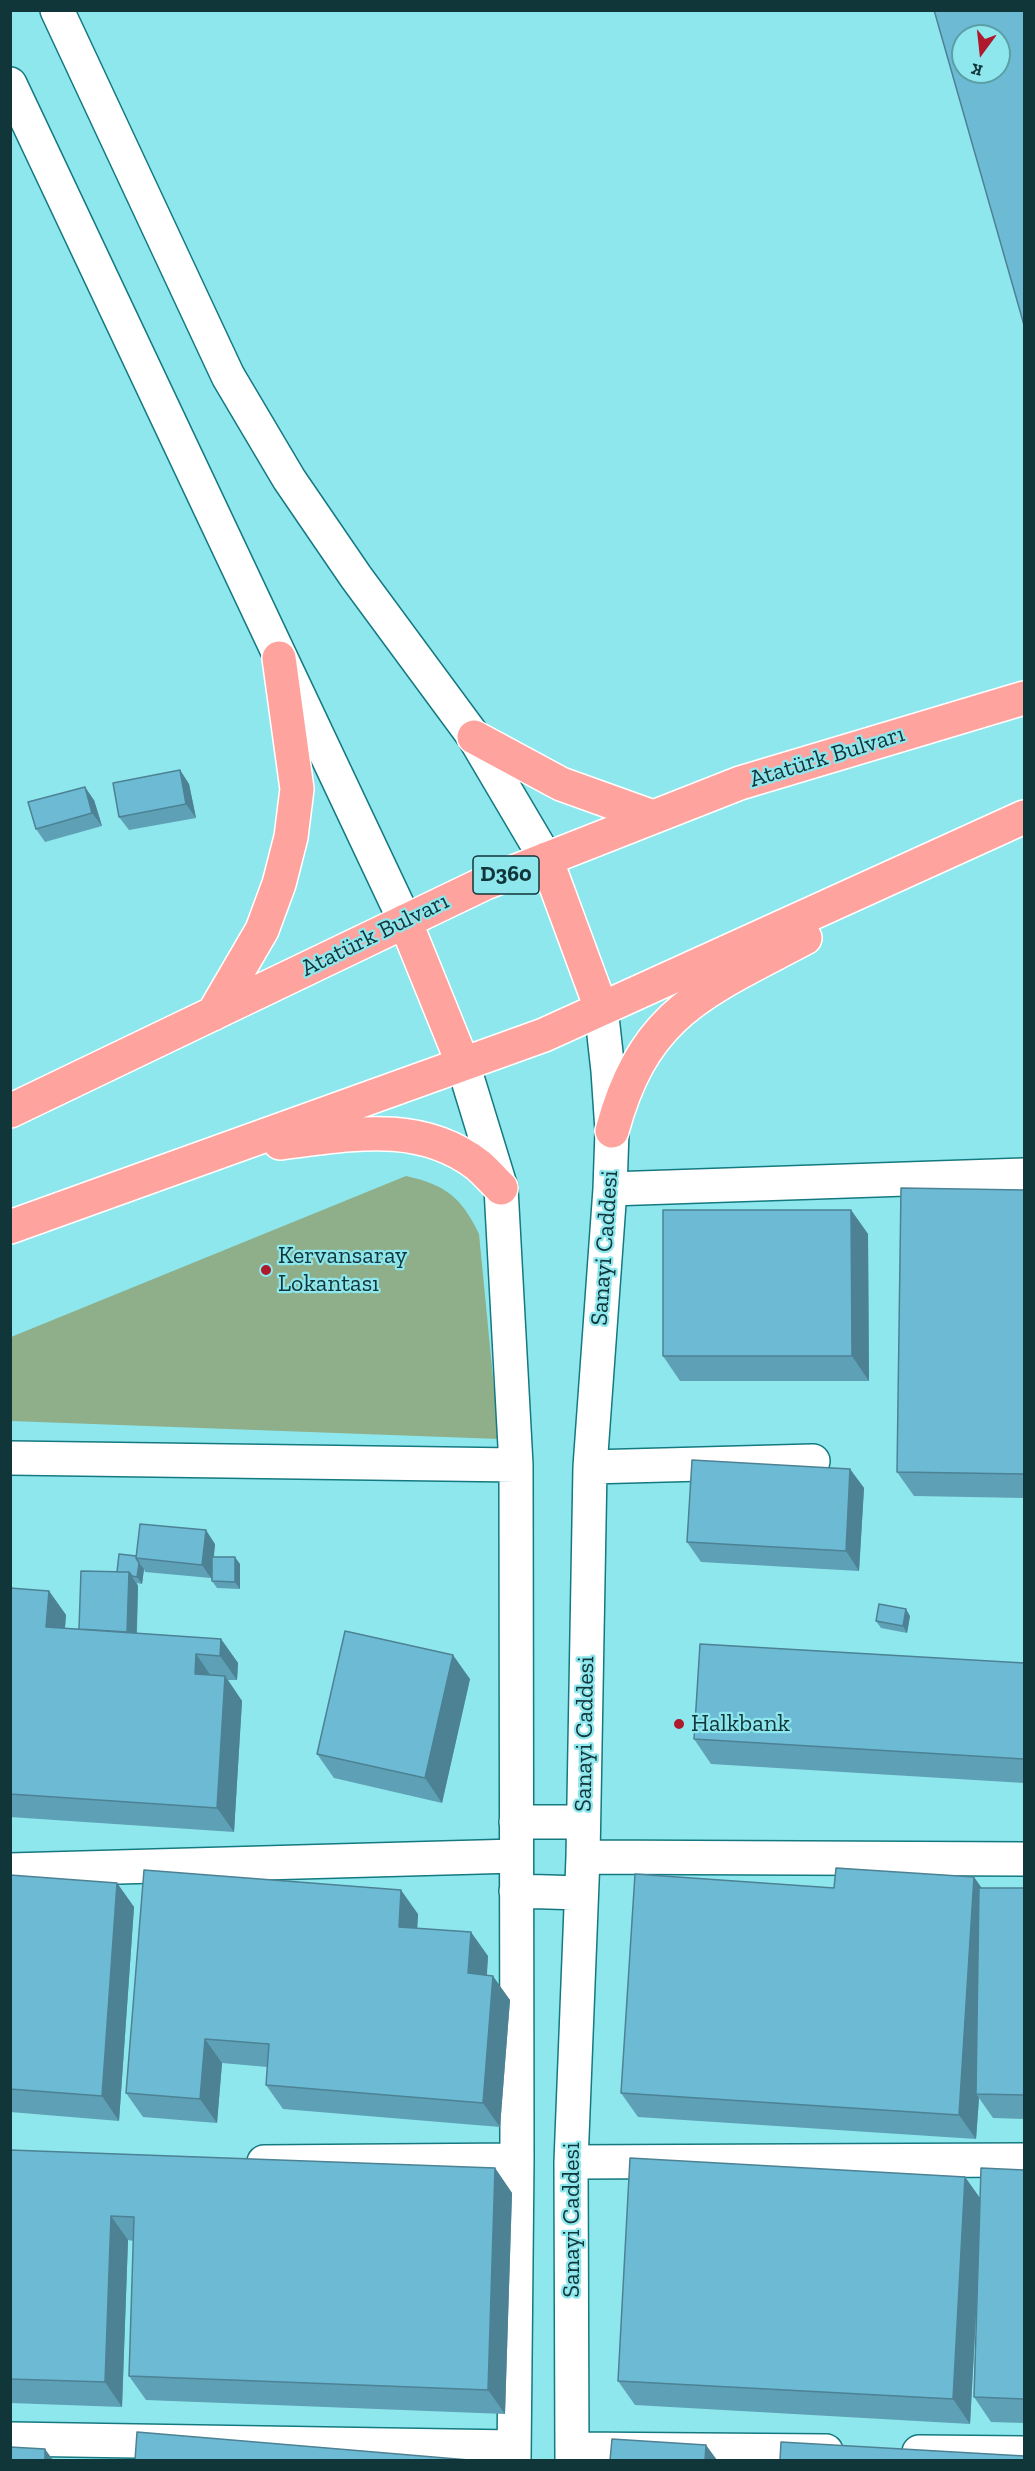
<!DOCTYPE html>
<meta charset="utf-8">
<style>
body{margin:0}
#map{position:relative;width:1035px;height:2471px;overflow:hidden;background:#8fe7ee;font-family:"Zilla Slab",serif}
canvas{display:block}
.frame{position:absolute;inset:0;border:12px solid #103639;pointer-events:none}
.north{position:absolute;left:951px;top:24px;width:60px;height:60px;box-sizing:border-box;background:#8fe7ee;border:2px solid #5ca0a6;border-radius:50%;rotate:195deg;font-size:16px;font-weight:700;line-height:24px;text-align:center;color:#103639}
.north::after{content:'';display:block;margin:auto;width:21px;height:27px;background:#ae1a2b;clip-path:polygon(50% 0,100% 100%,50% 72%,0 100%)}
</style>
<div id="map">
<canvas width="1035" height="2471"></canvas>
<div class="frame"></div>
<div class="north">K</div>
</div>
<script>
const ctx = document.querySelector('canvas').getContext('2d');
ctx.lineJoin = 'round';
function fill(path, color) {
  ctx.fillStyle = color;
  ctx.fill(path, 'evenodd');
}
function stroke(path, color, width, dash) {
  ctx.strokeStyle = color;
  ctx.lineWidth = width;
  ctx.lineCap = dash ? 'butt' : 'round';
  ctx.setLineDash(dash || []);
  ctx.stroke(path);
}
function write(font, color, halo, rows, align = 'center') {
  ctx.font = font + ' "Zilla Slab",serif';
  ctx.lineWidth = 4.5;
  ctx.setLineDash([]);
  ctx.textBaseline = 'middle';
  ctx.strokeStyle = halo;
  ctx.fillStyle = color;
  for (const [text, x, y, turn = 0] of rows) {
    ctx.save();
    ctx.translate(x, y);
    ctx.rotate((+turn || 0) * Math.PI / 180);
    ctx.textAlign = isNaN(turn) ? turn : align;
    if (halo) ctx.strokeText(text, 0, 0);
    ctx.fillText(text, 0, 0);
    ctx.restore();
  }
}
const green = new Path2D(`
 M406,1176C446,1185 461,1197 479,1234L499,1439L11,1421V1337Z`);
const street = new Path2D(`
 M463,1064L501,1188L516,1465L517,2160L514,2460
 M610,1189L1024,1175
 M10,1458L516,1465
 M590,1467L813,1461
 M516,1822H583
 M583,1857L1024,1859
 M10,1870L516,1856
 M516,1891L581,1893
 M264,2162L517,2160
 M571,2162L1024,2160
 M10,2439L513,2447
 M573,2449L826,2451
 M919,2452L1024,2453
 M572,2460L571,2162L583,1857L590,1467L610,1189L612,1131L608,1071L601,1008`);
const secondary = new Path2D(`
 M57,10L228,376L289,479L356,577L474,737L546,859
 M10,84L405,921`);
const highway = new Path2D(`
 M474,737L561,784L653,817
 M546,859L601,1008
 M405,921L463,1064
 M213,1014L262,930L279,884L291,837L297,789L279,658
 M10,1111L483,884L740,783L1024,698
 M612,1131C644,1011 704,992 805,938
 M280,1143C349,1135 418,1119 478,1165C486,1172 493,1180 501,1188
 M10,1227L544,1035L1024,817`);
const wall = new Path2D(`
 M180,770L189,784L196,818L129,830L119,817Z
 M94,800L102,826L45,842L36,829Z
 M1024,1190V1498L914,1496L897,1472Z
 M851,1210L868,1234L869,1381H680L663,1356Z
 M850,1469L864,1488L859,1571L701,1562L687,1542Z
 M215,1544L214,1557L240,1564V1589L217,1588L212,1581L211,1578L145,1572L144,1569L142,1584L137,1583L138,1586L137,1633L221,1639L238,1663L237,1680H228L242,1701L234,1832L10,1817V1588L49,1591L66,1615L65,1628L79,1629L117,1572L136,1556Z
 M910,1616L907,1633L881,1628L876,1621Z
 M1024,1663V1783L711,1764L694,1739Z
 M470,1679L442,1803L334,1778L317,1754Z
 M144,1870L418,1914L417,1928L488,1956L487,1975L510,2000L500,2127L283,2109L266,2085L267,2067L222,2063L217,2123L143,2117L126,2093Z
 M10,1875L117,1883L134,1907L119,2121L10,2112Z
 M834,1888H1024V2119L993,2118L979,2098L976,2139L638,2117L621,2093Z
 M10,2150L495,2168L512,2193L505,2414L146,2400L129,2376L134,2241L128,2240L122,2407L10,2403Z
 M1024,2170V2423L991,2422L974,2397L977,2300L970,2424L635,2405L618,2381L965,2177L980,2198Z`);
const shadedWall = new Path2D(`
 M180,770L189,784L196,818L186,804Z
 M85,787L94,800L102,826L92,813Z
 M851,1210L868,1234L869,1381L852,1356Z
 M850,1469L864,1488L859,1571L846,1551Z
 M206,1530L215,1544L211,1578L202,1565Z
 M235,1557L240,1564V1589L235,1582Z
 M139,1563L144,1569L142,1584L137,1577Z
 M129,1572L138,1586L136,1651L127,1637Z
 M49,1591L66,1615L63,1651L46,1627Z
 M906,1609L910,1616L907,1633L903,1626Z
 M221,1639L238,1663L237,1680L220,1656Z
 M196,1654L213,1679L195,1674Z
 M453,1655L470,1679L442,1803L425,1778Z
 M225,1676L242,1701L234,1832L217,1808Z
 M974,1877L991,1901L976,2094L979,2098L976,2139L959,2115Z
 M117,1883L134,1907L119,2121L102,2096Z
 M401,1890L418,1914L416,1951L399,1927Z
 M471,1932L488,1956L485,1998L468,1973Z
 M493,1976L510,2000L500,2127L483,2103Z
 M205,2039L222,2063L217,2123L200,2099Z
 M495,2168L512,2193L505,2414L488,2390Z
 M965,2177L982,2201L970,2424L953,2399Z
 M111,2216L128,2240L122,2407L105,2382Z
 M706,2445L717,2460H705Z
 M45,2449L53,2460H45Z`);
const building = new Path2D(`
 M934,10H1024V325ZM963,36H999V72H963Z
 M180,770L186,804L119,817L113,783Z
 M85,787L92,813L36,829L28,802Z
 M901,1188L1024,1190V1474L897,1472Z
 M663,1210H851L852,1356H663Z
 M692,1460L850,1469L846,1551L687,1542Z
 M140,1524L206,1530L202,1565L136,1558Z
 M119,1554L136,1556V1558L139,1563L137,1577L132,1576L129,1572H117Z
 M212,1557H235V1582L212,1581Z
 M81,1571L129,1572L127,1632L79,1629Z
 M10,1588L49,1591L46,1627L221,1639L220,1656L196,1654L195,1674L225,1676L217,1808L10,1794Z
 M879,1604L906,1609L903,1626L876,1621Z
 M345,1631L453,1655L425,1778L317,1754Z
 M700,1644L1024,1663V1759L694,1739Z
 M836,1868L974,1877L959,2115L621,2093L635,1874L834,1888Z
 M144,1870L401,1890L399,1927L471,1932L468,1973L493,1976L483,2103L266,2085L269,2044L205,2039L200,2099L126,2093Z
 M10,1875L117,1883L102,2096L10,2089Z
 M979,1888H1024V2095L976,2094Z
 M10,2150L495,2168L488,2390L129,2376L134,2217L111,2216L105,2382L10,2379Z
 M630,2158L965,2177L953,2399L618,2381Z
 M981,2168L1024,2170V2399L974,2397Z
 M137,2432L469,2460H135Z
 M612,2439L706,2445L705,2460H610Z
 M781,2442L1024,2456V2460H780Z
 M10,2447L45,2449V2460H10Z`);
const markers = [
 [266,1270,6,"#ae1a2b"],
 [679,1724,6,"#ae1a2b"]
];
const shields = [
 [506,875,66]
];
const shieldNames = [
 ["D360",506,875]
];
const streetNames = [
 ["Atatürk Bulvarı",827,757,-17],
 ["Atatürk Bulvarı",375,935,-26],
 ["Sanayi Caddesi",605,1248,-86],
 ["Sanayi Caddesi",585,1734,-89],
 ["Sanayi Caddesi",572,2220,-90]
];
const poiNames = [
 ["Kervansaray",278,1256],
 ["Lokantası",278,1284],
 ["Halkbank",691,1724]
];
fill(green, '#8eaf8a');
stroke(street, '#147980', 36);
stroke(secondary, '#147980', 36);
stroke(highway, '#fff', 36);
stroke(street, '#fff', 33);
stroke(secondary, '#fff', 33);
stroke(highway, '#ffa39f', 33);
fill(wall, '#5ea0b6');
fill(shadedWall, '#4c8294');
fill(building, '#6dbad4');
stroke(building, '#4c8294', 1.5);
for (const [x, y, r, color] of markers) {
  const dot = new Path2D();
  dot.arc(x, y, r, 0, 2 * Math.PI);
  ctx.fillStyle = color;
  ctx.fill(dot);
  stroke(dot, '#8fe7ee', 2);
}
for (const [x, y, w] of shields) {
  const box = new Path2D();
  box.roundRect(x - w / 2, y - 19, w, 38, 4.5);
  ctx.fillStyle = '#8fe7ee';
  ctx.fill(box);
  stroke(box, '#103639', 1.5);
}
write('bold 22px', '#103639', null, shieldNames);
write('24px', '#103639', '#8fe7ee', streetNames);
write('24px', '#103639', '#8fe7ee', poiNames, 'left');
</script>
